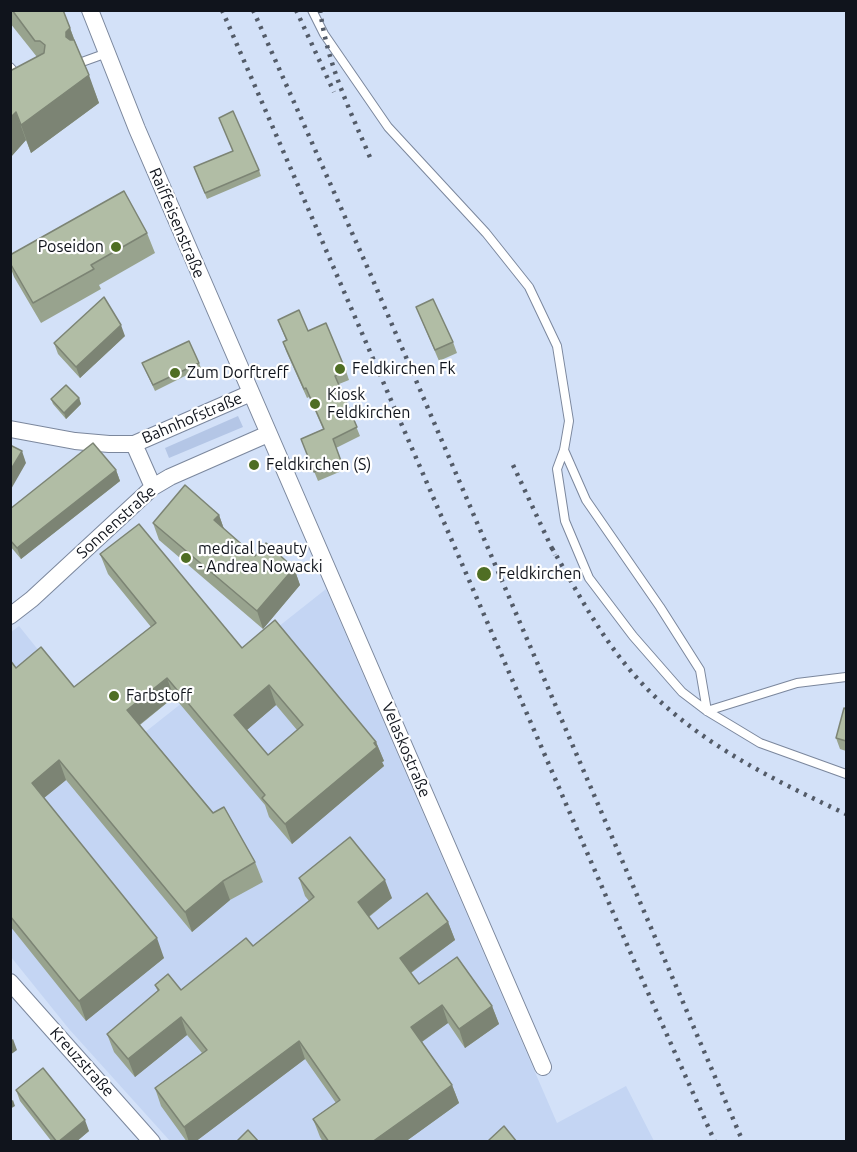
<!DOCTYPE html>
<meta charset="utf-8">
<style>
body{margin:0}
#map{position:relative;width:857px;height:1152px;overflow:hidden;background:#d3e1f8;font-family:Ubuntu,sans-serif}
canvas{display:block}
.frame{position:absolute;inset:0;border:12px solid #10141c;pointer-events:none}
</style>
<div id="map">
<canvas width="857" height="1152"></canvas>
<div class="frame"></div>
</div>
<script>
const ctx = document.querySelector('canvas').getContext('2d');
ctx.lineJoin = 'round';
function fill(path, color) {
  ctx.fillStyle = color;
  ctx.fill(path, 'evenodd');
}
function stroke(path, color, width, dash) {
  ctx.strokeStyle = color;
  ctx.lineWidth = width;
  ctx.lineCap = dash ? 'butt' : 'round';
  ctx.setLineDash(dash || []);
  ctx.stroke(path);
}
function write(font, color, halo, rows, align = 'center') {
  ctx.font = font + ' Ubuntu,sans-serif';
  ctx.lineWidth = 4.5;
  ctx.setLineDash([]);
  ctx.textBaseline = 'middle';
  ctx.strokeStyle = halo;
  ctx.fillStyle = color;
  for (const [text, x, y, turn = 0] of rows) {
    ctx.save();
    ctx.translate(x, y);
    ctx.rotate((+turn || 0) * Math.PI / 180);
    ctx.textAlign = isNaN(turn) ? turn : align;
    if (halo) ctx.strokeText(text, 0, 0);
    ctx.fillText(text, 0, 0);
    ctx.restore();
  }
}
const built = new Path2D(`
 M326,589L557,1123L626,1086L654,1141H170L69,1029L11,957L10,633L19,626L120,752Z`);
const green = new Path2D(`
 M238,416L243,427L169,458L165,448Z`);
const service = new Path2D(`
 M312,10L324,34L388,127L486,233L529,287L557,346L569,421L564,450L557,469L565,521L589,578L633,636L682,692L707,711L760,743L846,774
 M82,62L107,53
 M10,67L20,78
 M564,450L586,500L660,607L700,670L707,711
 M707,711L797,683L846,677`);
const minor = new Path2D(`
 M90,10L137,129L543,1067
 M10,429L75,441L109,444H134L251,393
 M134,444L153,487
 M10,616L32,599L153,487L170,477L268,434
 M10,982L152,1142`);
const rail = new Path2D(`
 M222,10L641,977L715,1142
 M253,10L369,271L743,1142
 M296,10L334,92
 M320,10C328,67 350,110 372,162
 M513,465L555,555
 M552,548C575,588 596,628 625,664C682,735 765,776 846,814`);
const wall = new Path2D(`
 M10,10H63L99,103L31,153L26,140L10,158L37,57L10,23Z
 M194,167L259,170L261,176L207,199Z
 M147,233L155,253L99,285L101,289L41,323L14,277L10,266V255Z
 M416,307L453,342L457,353L439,361Z
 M278,320L308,331L346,371L349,380L339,384L360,436L336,448L344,470L318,481L301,439L323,429L309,397L307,398L286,351L283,342L286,340Z
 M125,336L80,378L58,354L54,343Z
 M142,363H199L201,368L155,391Z
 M79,398L81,404L66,419L53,404L51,399Z
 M116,470L120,481L21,559L10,546V509Z
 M219,515L224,529L255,556L294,568L300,585L263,629L159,540L153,523Z
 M100,554L242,648L376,742L384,761L382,762L384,766L292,844L269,817L265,805L174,697L140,725L255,862L263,882L230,900L192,932L66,780L44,798L164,958L86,1021L10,926V660L16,668L74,687L151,627L108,574ZM276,705L297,730L268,755L247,730Z
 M846,709V751L840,749L836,738Z
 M299,878L392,898L369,917L378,929L448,922L455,940L411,973L419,984L492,1006L499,1024L465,1048L448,1023L422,1042L452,1085L459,1103L405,1142H323L320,1137L313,1119L336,1103L305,1059L195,1142H187L161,1106L155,1088L202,1053L187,1035L135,1077L114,1052L107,1034L158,992L155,985L181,990L253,946L309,901L305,896Z
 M16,1090L89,1131L76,1142H52L20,1101Z`);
const shadedWall = new Path2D(`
 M70,28L80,56L66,37V32Z
 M89,75L99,103L31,153L21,125Z
 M16,112L26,140L10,158V118Z
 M121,325L125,336L80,378L76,367Z
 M79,398L81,404L66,419L64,413Z
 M22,451L26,463L10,491V471Z
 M116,470L120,481L21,559L17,548Z
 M219,515L225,532L214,520Z
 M294,568L300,585L263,629L257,611Z
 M167,678L174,697L134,729L127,710Z
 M269,685L276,705L241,735L234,715Z
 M376,742L384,761L382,762L384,766L292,844L285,824Z
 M59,760L66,780L39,802L32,783Z
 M385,880L392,898L364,920L358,902Z
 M223,881L230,900L192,932L185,912Z
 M448,922L455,940L406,976L400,958Z
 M157,938L164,958L86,1021L79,1001Z
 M442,1005L448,1023L417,1045L411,1027Z
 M492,1006L499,1024L465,1048L459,1029Z
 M181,1017L187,1035L135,1077L128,1059Z
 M13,1039L17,1050L10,1055V1041Z
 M299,1041L305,1059L195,1142H189L184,1127Z
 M452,1085L459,1103L405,1142H372Z
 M13,1100L15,1106L10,1109V1102Z
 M85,1120L89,1131L76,1142H58Z`);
const building = new Path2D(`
 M12,10H63L70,28L66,32V37L70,40H74L89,75L21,125L16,112L10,118V71L44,53L45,45L40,41H35Z
 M233,111L259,170L205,193L194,167L233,151L219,118Z
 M124,191L147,233L91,265L94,269L33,303L10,263V255Z
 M104,297L121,325L76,367L54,343Z
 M433,299L453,342L435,350L416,307Z
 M299,310L308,331L326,323L346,371L335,376L357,427L333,439L341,461L314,472L301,439L324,429L306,388L304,389L283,342L287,340L278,320Z
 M189,341L199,363L153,385L142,363Z
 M66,385L79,398L64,413L51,399Z
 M93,443L116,470L17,548L10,540V509Z
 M10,445L22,451L10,471Z
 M185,485L219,515L214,520L255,556L266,543L294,568L257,611L153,523Z
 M139,524L242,648L275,620L376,742L374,743L377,747L285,824L262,798L265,795L167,678L127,710L213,813L224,807L255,862L223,881L185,912L59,760L32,783L157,938L79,1001L10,916V660L16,668L41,647L74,687L156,623L100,554ZM269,685L303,725L268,755L234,715Z
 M844,708L846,709V741L836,738Z
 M350,837L385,880L358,902L378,929L427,893L448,922L400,958L419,984L457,957L492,1006L459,1029L442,1005L411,1027L452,1085L372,1142H329L313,1119L340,1100L299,1041L184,1127L155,1088L207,1050L181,1017L128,1059L107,1034L159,990L155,985L168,974L181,990L246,938L253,946L314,897L299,878Z
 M43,1068L85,1120L58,1142H57L16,1090Z
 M504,1126L517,1142H491L489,1140Z
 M248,1130L259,1142H236Z`);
const markers = [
 [116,247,6,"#4f6e24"],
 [340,369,6,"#4f6e24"],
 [175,373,6,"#4f6e24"],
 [315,404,6,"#4f6e24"],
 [254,465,6,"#4f6e24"],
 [186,558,6,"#4f6e24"],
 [484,574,8,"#4f6e24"],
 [114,696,6,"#4f6e24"]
];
const streetNames = [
 ["Raiffeisenstraße",177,223,67],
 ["Bahnhofstraße",192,418,-23],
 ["Sonnenstraße",116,522,-42],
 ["Velaskostraße",406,750,67],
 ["Kreuzstraße",82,1062,48]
];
const poiNames = [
 ["Poseidon",104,247,"right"],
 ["Feldkirchen Fk",352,369],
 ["Zum Dorftreff",187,373],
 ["Kiosk",327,395],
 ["Feldkirchen",327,413],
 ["Feldkirchen (S)",266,465],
 ["medical beauty",198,549],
 ["- Andrea Nowacki",198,567],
 ["Feldkirchen",498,574],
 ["Farbstoff",126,696]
];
fill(built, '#c4d5f3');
fill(green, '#b4c6e6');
stroke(service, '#7b879d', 10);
stroke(minor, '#7b879d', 18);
stroke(service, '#fff', 8);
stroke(minor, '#fff', 16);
stroke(rail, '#535b68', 4.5, [3, 6]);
fill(wall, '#98a38e');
fill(shadedWall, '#7c8474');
fill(building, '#b1bda5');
stroke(building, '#7c8474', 1.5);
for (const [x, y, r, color] of markers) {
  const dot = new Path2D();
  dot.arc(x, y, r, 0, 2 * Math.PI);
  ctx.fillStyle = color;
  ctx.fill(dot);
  stroke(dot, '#fff', 2);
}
write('16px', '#10141c', '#fff', streetNames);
write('16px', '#10141c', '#fff', poiNames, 'left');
</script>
